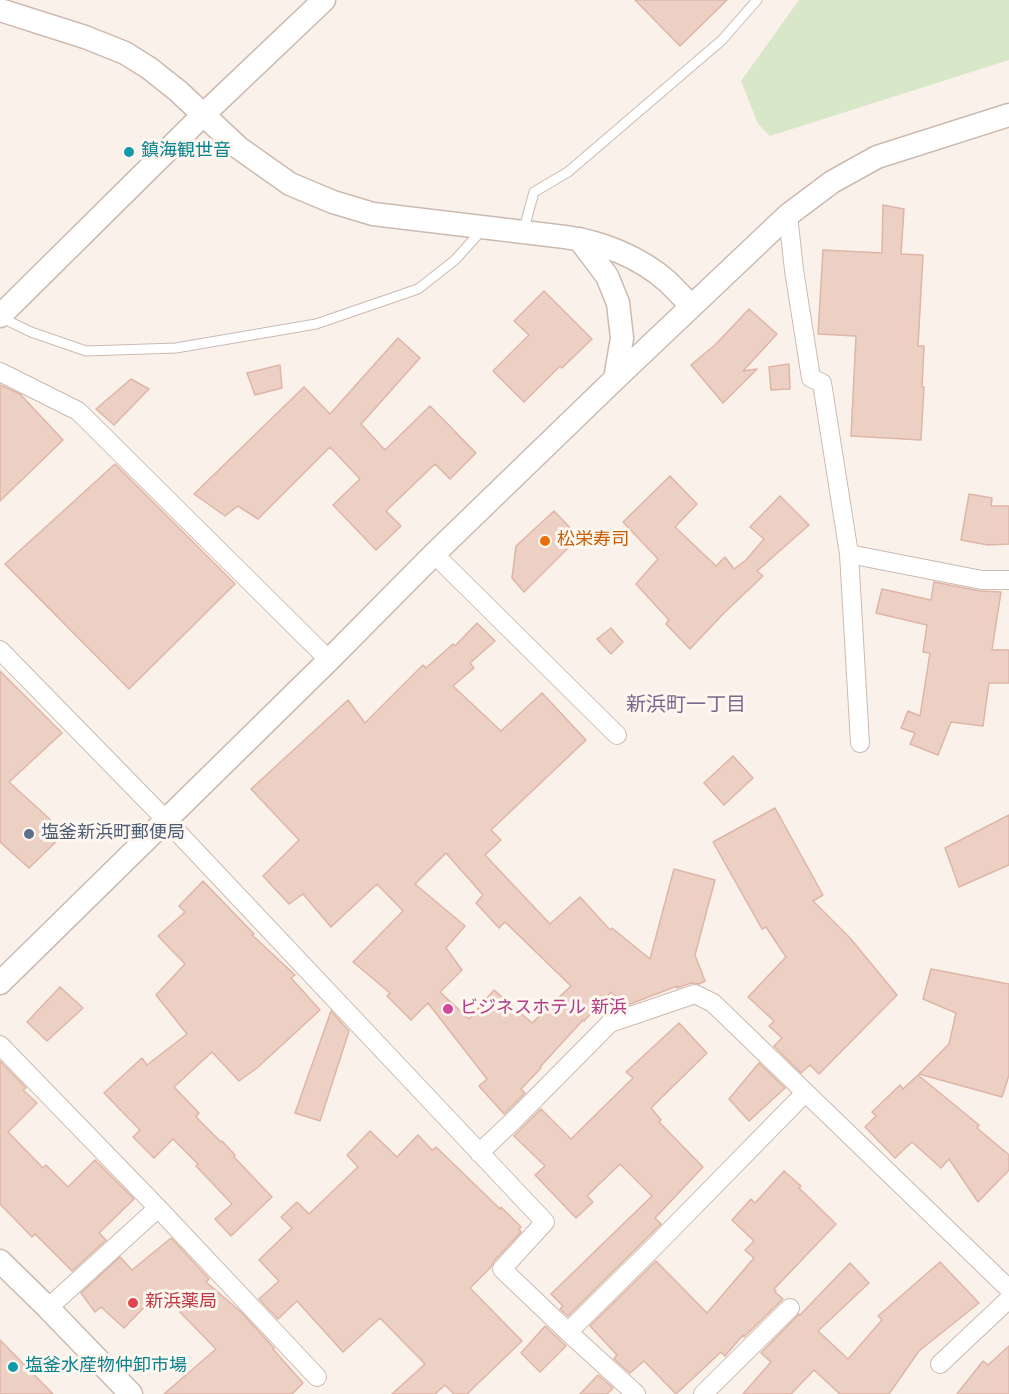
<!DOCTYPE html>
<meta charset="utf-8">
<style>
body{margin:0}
canvas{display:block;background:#faf2ea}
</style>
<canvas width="1009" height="1394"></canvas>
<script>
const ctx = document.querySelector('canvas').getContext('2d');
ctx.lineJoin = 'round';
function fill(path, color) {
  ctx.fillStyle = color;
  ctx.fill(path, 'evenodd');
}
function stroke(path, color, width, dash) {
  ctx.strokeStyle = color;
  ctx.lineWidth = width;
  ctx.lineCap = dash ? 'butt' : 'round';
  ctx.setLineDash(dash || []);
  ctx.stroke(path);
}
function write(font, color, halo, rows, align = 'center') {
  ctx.font = font + ' "Nunito Sans","Noto Sans JP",sans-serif';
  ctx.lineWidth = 6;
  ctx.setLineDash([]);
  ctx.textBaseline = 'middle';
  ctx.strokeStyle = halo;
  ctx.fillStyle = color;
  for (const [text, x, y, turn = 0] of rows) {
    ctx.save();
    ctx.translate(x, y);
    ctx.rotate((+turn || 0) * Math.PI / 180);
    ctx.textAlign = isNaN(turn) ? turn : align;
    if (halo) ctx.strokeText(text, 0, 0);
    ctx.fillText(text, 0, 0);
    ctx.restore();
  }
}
const green = new Path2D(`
 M799,0H1009V60L770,136L758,124L741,81Z`);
const building = new Path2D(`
 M635,0H727L680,46Z
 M883,205L904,209L901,254L923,255L918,346H924L922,387H924L921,440L851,436L856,336L818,334L823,250L882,253Z
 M544,291L592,339L562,368L560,366L524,402L493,371L529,335L514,321Z
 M749,309L777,334L743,371L757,369L723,403L691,365L716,344Z
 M398,338L420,358L361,424L385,450L430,406L476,453L450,479L435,464L386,511L401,526L376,550L333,505L360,479L330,447L258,519L238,506L225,516L194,494L304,387L330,414Z
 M789,364L790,389L771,390L769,367Z
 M280,365L282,388L255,395L247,373Z
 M131,379L149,389L114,425L96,409Z
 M0,385L20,394L63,440L0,501Z
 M115,464L235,584L129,689L5,564Z
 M670,476L697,504L675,527L716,566L725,557L734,569L746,560L764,539L750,527L780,496L809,525L757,571L763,576L724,613L690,649L666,624L669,620L636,584L658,559L623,522Z
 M969,494L992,498L991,506H1009V544L988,545L961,540Z
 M554,511L579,537L524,592L512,578L516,546Z
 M934,582L980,591L1001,592L992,650H1009V683H989L983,726L951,722L938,755L910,744L915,733L901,728L908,711L920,716L930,653L923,652L927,625L876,613L882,589L931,600Z
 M477,623L495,641L470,663L474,668L453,686L501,731L542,693L586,740L491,830L501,840L485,855L550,924L580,897L610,930L612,928L650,959L674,869L715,880L695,955L705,981L699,984L691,983L677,988V986L625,1006L611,992L584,1021L583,1020L540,1067L541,1068L521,1089L525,1093L504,1114L479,1086L487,1079L428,1003L411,1020L387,996L390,993L353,962L403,911L377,884L331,927L303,894L289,904L263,876L299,840L251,789L348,700L365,723L423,665L426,668L453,644L455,646ZM446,853L483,895L476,903L499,928L505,922L571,986L532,1023L494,990L469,1019L440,992L462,970L446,948L465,926L415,884Z
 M611,628L623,642L611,654L597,639Z
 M0,671L62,733L9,782L65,833L29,868L0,842Z
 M733,756L753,778L724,805L704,783Z
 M775,808L823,895L813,901L850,938L897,995L819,1074L810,1065L801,1073L774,1046L782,1038L769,1026L774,1021L748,997L786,957L766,927L762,929L713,842Z
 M1009,815V865L959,887L945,848Z
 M203,881L254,934L252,935L295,975L291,978L320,1010L257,1068L239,1081L212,1052L174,1087L199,1113L196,1117L221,1142L222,1141L235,1155L234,1157L272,1197L231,1236L215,1219L232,1204L196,1166L198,1164L173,1139L154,1158L133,1137L140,1130L104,1093L142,1058L147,1065L187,1034L156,995L185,964L158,936L185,912L179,906Z
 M931,969L1009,984V1075L1002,1097L919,1074L949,1044L956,1013L923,999Z
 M60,987L83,1008L47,1041L27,1022Z
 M331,1011L349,1031L320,1121L295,1113Z
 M679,1023L707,1053L651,1108L661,1120L659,1122L703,1167L655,1218L661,1224L568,1316L560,1309L563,1306L551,1294L652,1196L620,1164L587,1196L593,1202L576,1218L535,1175L545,1166L514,1136L541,1109L571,1139L633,1078L626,1072Z
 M0,1061L26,1088L23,1090L37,1103L8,1132L43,1168L46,1165L68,1187L95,1160L134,1199L99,1233L106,1240L72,1271L35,1234L32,1237L0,1204Z
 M759,1063L785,1088L749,1121L729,1099Z
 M918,1075L979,1125L977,1128L1009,1155V1170L978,1202L949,1159L941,1168L912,1142L895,1158L865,1127L876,1116L872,1112L900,1085L903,1089Z
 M370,1131L397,1157L418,1135L432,1150L436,1147L500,1209L501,1207L521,1227L519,1229L521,1232L494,1261L491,1267L470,1288L522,1341L467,1394H454L445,1385L435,1394H392L425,1364L380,1318L343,1352L297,1301L278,1319L259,1299L279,1281L259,1260L292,1228L281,1217L297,1202L309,1214L358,1167L347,1155Z
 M784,1171L801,1186L799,1188L836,1224L774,1289L776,1291L775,1292L783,1299L744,1337L743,1335L725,1356L721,1352L676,1394L644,1361L630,1373L614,1359L617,1355L590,1326L656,1261L707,1313L754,1258L745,1250L754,1241L732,1220L751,1199L755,1203Z
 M171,1238L209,1279L206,1282L241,1312L274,1348L273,1349L303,1383L292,1394H164L216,1349L176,1308L161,1290L124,1328L101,1307L95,1312L81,1293L120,1257L132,1270Z
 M940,1262L979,1303L919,1351L889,1394H840L814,1370L791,1394H743L771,1362L761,1353L799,1314L800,1315L850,1263L869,1283L818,1331L848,1359L882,1320L878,1316Z
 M545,1326L566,1346L540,1372L521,1353Z
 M0,1340L53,1394H0Z
 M1009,1346V1394H957L983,1361L988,1365Z
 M598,1375L613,1388L607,1394H580Z`);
const service = new Path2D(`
 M523,232L534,192L568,172L722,40L757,0
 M0,317L31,332L86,351L176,348L316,324L418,289L455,260L482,230`);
const minor = new Path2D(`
 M788,215L794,270L811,378L822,383L849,554L860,743
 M0,372L78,411L329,660
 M434,554L617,735
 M849,554L982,580H1009
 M0,650L166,820L545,1222L502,1269L568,1332L636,1394
 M0,1045L158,1208L317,1377
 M479,1153L513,1121L610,1023L695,994L713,1003L1009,1289
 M48,1308L158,1208
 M568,1332L657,1244L805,1093
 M940,1364L1009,1299
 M703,1394L790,1308`);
const tertiary = new Path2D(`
 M0,10L85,37L125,53L149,68L178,91L239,148L290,184L333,202L373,214L565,237C602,242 640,257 668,282C676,290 684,298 691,306
 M579,239L607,276L618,303L622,338L615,379
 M0,316L203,115L324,0
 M0,983L329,660L434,554L615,379L788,215L832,182L877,157L1009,115
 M0,1261L48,1308L131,1394`);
const markers = [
 [129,152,6,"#0f9aa8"],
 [545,541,6,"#e8710a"],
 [29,834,6,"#5c6f8a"],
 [448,1009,6,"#d1479c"],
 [133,1303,6,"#e0444e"],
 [13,1367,6,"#0f9aa8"]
];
const cultureNames = [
 ["鎮海観世音",141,152],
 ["塩釜水産物仲卸市場",25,1367]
];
const foodNames = [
 ["松栄寿司",557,541]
];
const serviceNames = [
 ["塩釜新浜町郵便局",41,834]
];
const hotelNames = [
 ["ビジネスホテル 新浜",460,1009]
];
const healthNames = [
 ["新浜薬局",145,1303]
];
const neighbourhoodNames = [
 ["新浜町一丁目",686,706]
];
fill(green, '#d9e7c9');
fill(building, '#edd0c4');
stroke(building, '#deb5a6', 1.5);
stroke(service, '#ccbab0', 11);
stroke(minor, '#ccbab0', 20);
stroke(tertiary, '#ccbab0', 25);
stroke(service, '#fff', 9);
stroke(minor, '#fff', 18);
stroke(tertiary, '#fff', 22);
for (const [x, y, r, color] of markers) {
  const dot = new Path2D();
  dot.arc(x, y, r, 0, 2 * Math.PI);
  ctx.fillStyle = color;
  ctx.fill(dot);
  stroke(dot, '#fdf7f0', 2);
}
write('18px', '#0d838f', '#fdf7f0', cultureNames, 'left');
write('18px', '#c56008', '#fdf7f0', foodNames, 'left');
write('18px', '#4e5e75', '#fdf7f0', serviceNames, 'left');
write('18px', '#b23c85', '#fdf7f0', hotelNames, 'left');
write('18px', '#be3a42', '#fdf7f0', healthNames, 'left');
write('20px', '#7d678e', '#fdf7f0', neighbourhoodNames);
</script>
